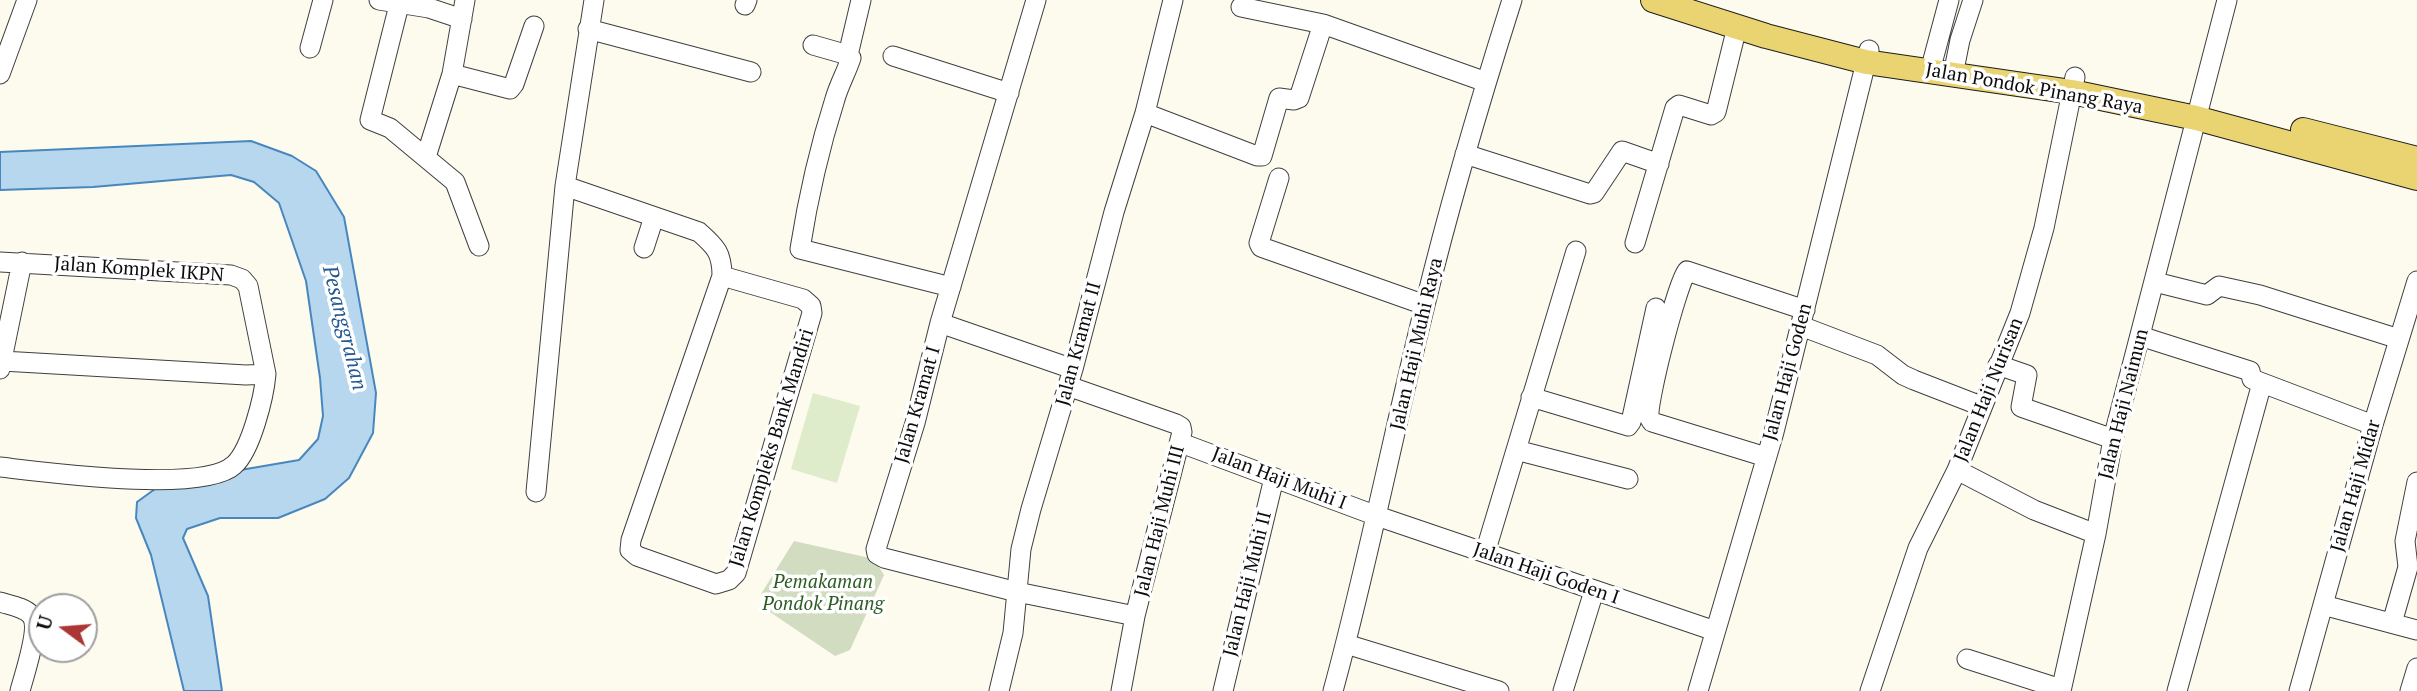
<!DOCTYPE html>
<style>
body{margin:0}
#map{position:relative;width:2417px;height:691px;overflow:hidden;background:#fdfbed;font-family:"PT Serif",serif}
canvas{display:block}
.north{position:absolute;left:28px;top:593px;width:70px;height:70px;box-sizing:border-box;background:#fff;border:2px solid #9e9e9e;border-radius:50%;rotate:286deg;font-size:19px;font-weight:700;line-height:28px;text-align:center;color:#0c0c0c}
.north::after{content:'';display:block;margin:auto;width:24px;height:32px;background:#ac3634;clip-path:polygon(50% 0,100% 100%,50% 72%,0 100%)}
</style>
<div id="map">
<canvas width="2417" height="691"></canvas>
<div class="north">U</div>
</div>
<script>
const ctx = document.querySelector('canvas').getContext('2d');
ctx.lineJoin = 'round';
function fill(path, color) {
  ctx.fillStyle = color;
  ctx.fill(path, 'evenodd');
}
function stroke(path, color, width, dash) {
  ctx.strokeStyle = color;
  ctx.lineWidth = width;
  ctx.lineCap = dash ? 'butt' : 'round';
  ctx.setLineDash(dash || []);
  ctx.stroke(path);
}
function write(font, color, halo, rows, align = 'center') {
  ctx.font = font + ' "PT Serif",serif';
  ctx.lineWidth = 7;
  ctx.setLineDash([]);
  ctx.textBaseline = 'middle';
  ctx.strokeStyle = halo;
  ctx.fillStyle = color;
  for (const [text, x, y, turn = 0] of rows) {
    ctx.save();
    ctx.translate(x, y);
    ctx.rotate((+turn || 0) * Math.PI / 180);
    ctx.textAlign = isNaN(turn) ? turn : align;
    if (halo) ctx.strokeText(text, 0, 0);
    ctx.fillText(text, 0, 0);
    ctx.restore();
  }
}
const cemetery = new Path2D(`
 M794,541L874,559L884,575L850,650L835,656L767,610L761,594Z`);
const pitch = new Path2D(`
 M813,393L860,406L837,483L791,469Z`);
const water = new Path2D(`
 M251,141L292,156L316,171L344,217L376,393L373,433L349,478L325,499L278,518H220L187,529L183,538L208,596L222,691H184L151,555L136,518L137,502L155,489L182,480L299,460L318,439L323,416L320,378L306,281L279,203L254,182L231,175L93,187L0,190V152Z`);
const minor = new Path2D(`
 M379,0L429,8L462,19
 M1036,0L940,323L915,423L876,549L877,554L884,558L1017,592L1135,616
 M399,5L370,120L390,128L455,182L479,246
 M745,5L747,0
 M1241,7L1323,24L1486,82
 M588,29L751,72
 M813,45L848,55L851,58C846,73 839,85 835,99C819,149 808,198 800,249L951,287
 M310,48L323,0
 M848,55L861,0
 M893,56L1009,93
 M1930,71L1949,0
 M0,74L27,0
 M452,74L510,89L514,84L534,26
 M1953,75L1960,40L1973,0
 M1145,113L1257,156H1262L1279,98L1294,100L1299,98L1323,24
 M1465,154L1590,194L1594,193L1622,151L1659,164
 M426,157L452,74L465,0
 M1279,178L1259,243L1261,247L1425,305
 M565,186L699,232C716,247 722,253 722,276L631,540L630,550L637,556L716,584L729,580L736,573L812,313L811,306L803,299L722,276
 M1635,243L1675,108L1679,105L1711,115L1716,112L1737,27
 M644,248L654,217
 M0,262L231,275L242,279L248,286L266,374C264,397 251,450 234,465C203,494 44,472 0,467
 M2155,282L2207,295L2219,286L2260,295L2399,339
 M940,323L1073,369
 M1801,326L1877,355L1903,375L1914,380L1981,406
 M2140,336L2250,371L2252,379L2373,425
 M2,361L246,375L266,374
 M1998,365L2027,375L2021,407L2113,439
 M0,369L22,262
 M1068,386L1176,424L1181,427L1182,432L1135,616L1121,691
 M1531,397L1628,426L1631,422L1656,308
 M1181,443L1377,516L1715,631
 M1516,450L1628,479
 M1766,457L1652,422L1649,417C1647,401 1677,284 1687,271L1805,310
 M1957,470L2034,510L2096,534
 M536,492L565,186L594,0
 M1485,553L1576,251
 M0,602C9,605 24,607 31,615C41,627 24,675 20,691
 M2323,605L2417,630
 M2392,623L2408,567L2405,541L2417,482
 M1346,644L1499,691
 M1967,659L2061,689
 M999,691L1013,633L1021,549L1031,509L1073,369L1114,212L1145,113L1173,0
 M1223,691L1274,478
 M1333,691C1368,563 1393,434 1425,305C1450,202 1480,101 1512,0
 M1563,691L1594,591
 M1698,691L1774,432L1869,50
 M1870,691L1918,548L1957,470L2020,313L2044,228L2075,77
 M2061,691L2096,534L2113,439L2227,0
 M2177,691L2262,383
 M2299,691L2373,425L2417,281
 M2410,691L2417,668`);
const major = new Path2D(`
 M1653,0L1766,36L1866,62L2072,92L2196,118L2417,178
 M2303,130L2417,159`);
const streetNames = [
 ["Jalan Pondok Pinang Raya",2034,89,10],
 ["Jalan Komplek IKPN",139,270,4],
 ["Jalan Kramat II",1079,344,-75],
 ["Jalan Haji Muhi Raya",1417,344,-77],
 ["Jalan Haji Goden",1788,372,-75],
 ["Jalan Haji Nurisan",1989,390,-68],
 ["Jalan Haji Naimun",2124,404,-76],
 ["Jalan Kramat I",918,405,-74],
 ["Jalan Kompleks Bank Mandiri",772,448,-73],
 ["Jalan Haji Muhi I",1279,479,21],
 ["Jalan Haji Midar",2356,486,-74],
 ["Jalan Haji Muhi III",1160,521,-76],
 ["Jalan Haji Goden I",1546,574,19],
 ["Jalan Haji Muhi II",1248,584,-76]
];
const parkNames = [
 ["Pemakaman",823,583],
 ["Pondok Pinang",823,605]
];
const waterNames = [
 ["Pesanggrahan",344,328,76]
];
fill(cemetery, '#d2dcc1');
fill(pitch, '#dfeccb');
fill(water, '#b7d7ef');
stroke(water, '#4787be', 2);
stroke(minor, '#3f3f3f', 21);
stroke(major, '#1d1d1d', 26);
stroke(minor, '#fff', 19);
stroke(major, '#e9d471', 24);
write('19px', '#0c0c0c', '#fff', streetNames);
write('italic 19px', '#2c5c24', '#fff', parkNames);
write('italic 21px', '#245a90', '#fff', waterNames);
</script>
